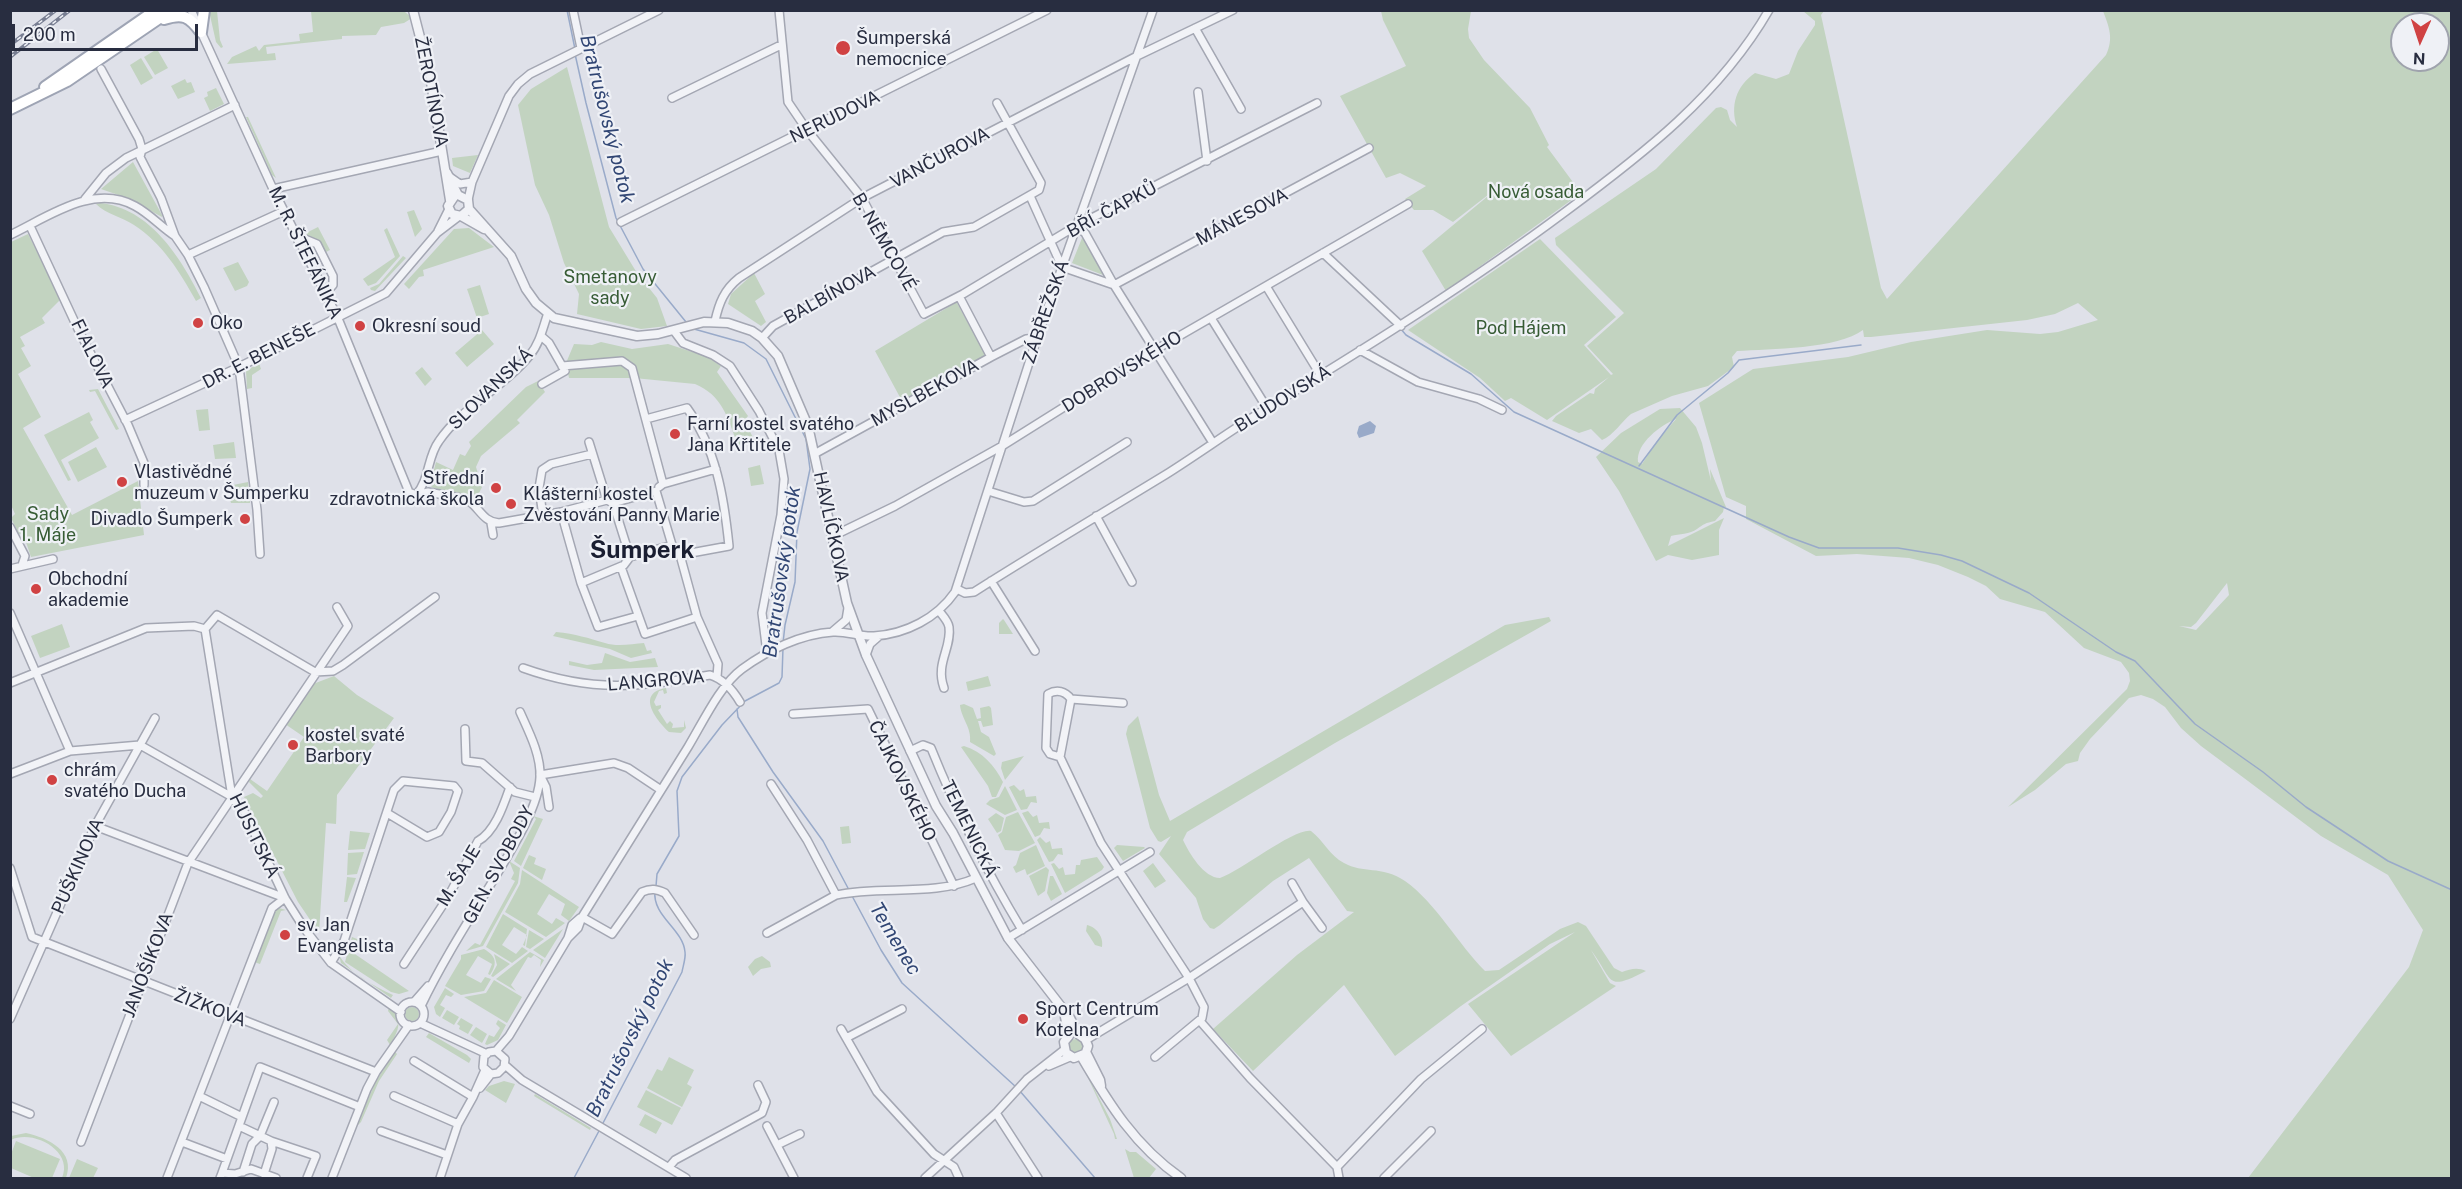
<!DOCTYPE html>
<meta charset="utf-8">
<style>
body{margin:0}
#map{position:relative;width:2462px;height:1189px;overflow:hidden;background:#dfe1e9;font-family:"Public Sans",sans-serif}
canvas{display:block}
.frame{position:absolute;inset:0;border:12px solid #282d40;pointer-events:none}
.north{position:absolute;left:2390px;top:12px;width:60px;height:60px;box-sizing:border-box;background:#eff1f6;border:2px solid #9fa3ad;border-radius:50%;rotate:183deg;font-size:16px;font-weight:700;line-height:24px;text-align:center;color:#282d40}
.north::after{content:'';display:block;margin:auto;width:21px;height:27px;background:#d04243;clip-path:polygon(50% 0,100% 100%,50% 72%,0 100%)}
.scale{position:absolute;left:12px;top:24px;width:186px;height:27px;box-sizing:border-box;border:3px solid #282d40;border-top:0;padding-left:8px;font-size:18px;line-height:21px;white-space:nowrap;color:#282d40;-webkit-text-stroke:4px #eff1f6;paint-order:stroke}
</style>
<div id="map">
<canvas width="2462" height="1189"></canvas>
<div class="frame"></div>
<div class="north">N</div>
<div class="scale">200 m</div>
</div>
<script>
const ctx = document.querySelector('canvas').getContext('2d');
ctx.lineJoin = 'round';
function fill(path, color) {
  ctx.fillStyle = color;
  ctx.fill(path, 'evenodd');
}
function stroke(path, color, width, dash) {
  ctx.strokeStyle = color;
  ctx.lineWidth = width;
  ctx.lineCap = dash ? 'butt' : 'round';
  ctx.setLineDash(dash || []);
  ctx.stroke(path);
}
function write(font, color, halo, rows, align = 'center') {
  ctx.font = font + ' "Public Sans",sans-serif';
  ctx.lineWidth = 4.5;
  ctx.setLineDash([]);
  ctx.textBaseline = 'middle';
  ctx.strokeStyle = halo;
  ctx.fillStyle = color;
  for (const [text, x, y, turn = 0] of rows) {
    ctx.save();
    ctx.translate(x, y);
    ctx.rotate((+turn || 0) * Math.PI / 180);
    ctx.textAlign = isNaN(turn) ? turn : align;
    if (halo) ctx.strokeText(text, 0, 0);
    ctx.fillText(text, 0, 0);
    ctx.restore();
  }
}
const green = new Path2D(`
 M209,11H217L220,40L223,47L221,48L216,42Z
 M311,11H387L405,12L412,18L404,23L381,27L376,35L342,36V39L266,47L267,54L275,53L276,60L227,64L232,57L256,46L259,51L264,45L300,41L299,34L313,32Z
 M1381,11H1471L1468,29L1469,38L1484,60L1530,108L1549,145L1547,147L1581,193L1446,291L1422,251L1506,181L1453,222L1433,210H1414L1405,199L1426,186L1400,173L1386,178L1340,96L1406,66L1383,20Z
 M1803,11H1824L1821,15L1881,288L1887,299L2106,55C2114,38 2109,27 2103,11H2451V1178H2248L2409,967L2423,930L2388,875L2321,836L2248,781L2201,746L2181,728L2165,707L2153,699L2141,695L2129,698L2090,739L2080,753L2078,761L2066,764L2035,790L2008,807L2127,689L2130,681L2129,673L2121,662L2084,648L2045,612L2000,599L1986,586L1968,577L1938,565L1909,558L1857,554L1816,556L1746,519V506L1726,497L1699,403L1753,369L1848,357L1911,342L1987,330L2040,334L2058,332L2098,320L2078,303L2055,314L2027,320L1871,337H1864L1863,330C1838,349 1770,349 1737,351L1732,357L1734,367L1708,386L1672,396L1631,414C1622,421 1613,436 1602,440L1591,429L1579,433L1552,421L1556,416L1590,393L1594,394L1595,389L1609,377L1547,420L1511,398L1505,401L1480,378L1408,330L1540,239L1616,317L1584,345L1611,375L1613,374L1587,346L1624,313L1556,245L1555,238L1656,169L1716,108L1721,107L1727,110L1730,120L1737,127C1730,106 1736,86 1755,73L1776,79L1789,74L1798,51L1815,25V21ZM2402,24H2438V60H2402ZM2227,583L2229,595L2196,630L2179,626L2191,627L2196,623Z
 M157,49L168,68L155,75L144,57Z
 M141,58L153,78L141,85L130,65Z
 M567,67L609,227L637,273L657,298L667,326L641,329L577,314L579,294L564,263L549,215L535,185L518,105L531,89Z
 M185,79L187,83L191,82L195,92L178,99L171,86Z
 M216,88L224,104L210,111L204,98L208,96L207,92Z
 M246,117H248L276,178L272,175Z
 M478,155L470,173L453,166L452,158Z
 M133,162L162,215V217L127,198L101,189Z
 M100,203C150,208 181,258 201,298L196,301C180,272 162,243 134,225C122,217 106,214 96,204Z
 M414,210L422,229L415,237L407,212Z
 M318,227L330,250L326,252L318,241L308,237L306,233Z
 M387,228L400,256L376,283L368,286L363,279L395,257L384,230Z
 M469,228L494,247L423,270L424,276L419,277L409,289L404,284L454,229Z
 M28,234L61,299L42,318L45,323L20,337L25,346L21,348L31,366L18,374L41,417L23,428L72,515L138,481L144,535L31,557L23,533L19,534L11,518L15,514L11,505V242Z
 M1082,238L1087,240L1104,270L1103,275L1072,263Z
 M403,256L406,258L375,291L371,290L370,288L379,284Z
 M238,262L249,282L247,286L235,291L223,268Z
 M754,273L765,294L755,301L766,322L761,326L728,304L731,294Z
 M480,285L489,314L477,318L467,289Z
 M955,303H957L985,354L984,357L902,401L875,351Z
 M482,330L494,344L467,367L455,353Z
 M601,342L632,349L668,344L708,357L721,366L717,372L748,416L744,421L754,439L739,445L737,443C728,418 722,395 695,384L634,378H569L566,363L574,344L592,345Z
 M259,363L261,369L252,375V388L247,389L246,371Z
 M422,367L432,379L425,386L415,373Z
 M538,381L545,392L517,420L520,423L481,456L476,467L482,487L477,497L433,488L430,485L436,462L453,470L460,454L465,456L471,446L469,442L526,387Z
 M98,389L119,429L116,430L95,391L90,392L89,390Z
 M1680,408L1696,427L1702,443L1711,481L1710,469L1726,507H1724L1723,512L1715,521C1705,523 1704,524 1697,529C1690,534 1679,534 1671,536L1668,546L1724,518L1719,530V555L1692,560L1668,555L1656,561L1619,491L1596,457L1621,433L1660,409ZM1676,419L1657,441L1642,464L1638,462C1636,443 1661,425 1676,419Z
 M208,409L210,430L199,431L196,410Z
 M89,412L93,420L90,422L99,438L61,460L71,480L68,481L44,435Z
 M234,442L236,458L215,459L213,445Z
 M96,447L107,467L78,482L68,462Z
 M760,465L764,484L751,486L748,468Z
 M248,482L250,503H231L228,492H233V485Z
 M1549,617L1551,621L1335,743L1187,832L1183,840C1189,853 1204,878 1220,878C1241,871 1294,828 1311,831C1323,840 1330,856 1344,863C1363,874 1381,865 1405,881C1436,903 1458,944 1485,971L1499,970L1560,929L1578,922L1586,926L1614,968L1622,972C1630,969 1638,967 1646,971C1605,992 1614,981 1591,950L1610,983L1616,986L1511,1056L1468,1004L1575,932L1550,944L1461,1006L1395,1056L1344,985L1253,1071L1213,1029L1297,955L1354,912L1347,911L1309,858L1273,881L1220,925L1214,929L1210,928L1203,919L1196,898L1159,854L1171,836L1161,842L1158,841L1150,828L1126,734L1128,726L1138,716L1159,795L1170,821L1505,625Z
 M1003,619L1004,620L1013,634H999V623Z
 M62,624L70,647L40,658L31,636Z
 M556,632C576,634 588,638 605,643C617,647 632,644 644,643L647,651L651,650L652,653L631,658L610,649L553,636Z
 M605,653L630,662L655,658L658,667L594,670L569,665V661L587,665L602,663Z
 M334,676L357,695L394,718L337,795L336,824L326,823L319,933L298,902L244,797L253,793L261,798L263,796L249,782L250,779L267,791L304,737L285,724L313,684Z
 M988,676L991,686L968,691L966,682Z
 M666,688L667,693L664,694L663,690L659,691L654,702L656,706L661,705V708L658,710L667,724L670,721L673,724L672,728L684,727V720L686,728L681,733L669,732C655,719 636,693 666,688Z
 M964,704L973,708L977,719L981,718L980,708L989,706L991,708L993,725L983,727L981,721H978L981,732L989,737L996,754L994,756L970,742C972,728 961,718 960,705Z
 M964,746C983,752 994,765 1003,782L996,797H992L988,786L961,747Z
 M1024,756L1005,780L1001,768L1002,762Z
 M1014,785L1020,791L1024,789L1026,797L1036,796L1037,803L1031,802L1027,809L1021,810L1009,787Z
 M1005,786L1017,810L1005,815L986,804L990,800L999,797Z
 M1028,811L1033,817L1037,815L1039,823L1049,822L1050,829L1044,828L1040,835L1035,837L1022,813Z
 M1018,812L1035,843L1019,851L1005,850L998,835L1002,832L1006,817Z
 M996,813L1004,818L1001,831L997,833L988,819Z
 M533,816L543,819L521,866L514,861L536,819Z
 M849,826L851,843L842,844L840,827Z
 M350,831L370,833L365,849L348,850Z
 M1040,837L1046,843L1050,841L1052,849L1062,848L1063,855L1058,854L1053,861L1049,862L1037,840Z
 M1036,845L1045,866L1027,875L1025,869L1016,873L1013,867L1016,865L1020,853Z
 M1117,845L1144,847L1145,848L1123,861L1114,848Z
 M364,852L357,874L347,875L348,853Z
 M529,855L536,858L534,864L546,869L542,880L523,868Z
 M1097,857L1104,867L1102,870L1065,893L1051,864L1054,863L1059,869L1063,867L1065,875L1075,874L1076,865H1080L1081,860Z
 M509,861L520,868L518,883L483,946L466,951L475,943L480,945L515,881L511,879L514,873Z
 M1153,863L1166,881L1155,888L1143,871Z
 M1046,867L1049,870L1045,891L1038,896L1029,876Z
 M522,870L579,907L569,921L561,915L565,904L549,894L537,914L552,924L556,918L565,923L546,937L505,912L520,884Z
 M1050,876H1053L1062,894L1051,901L1047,893Z
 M347,877L356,878L347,902H344Z
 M279,908L286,910L281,911L260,964L254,962L274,911Z
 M503,914L527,929L525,946L523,945L527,935L514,927L502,945L516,954L522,947L528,951L512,963L486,947Z
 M1087,925C1097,927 1104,938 1102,947L1095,945L1086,931Z
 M563,929L545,958L533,950Z
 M529,930L544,939L530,949L526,947Z
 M352,937L362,941L360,943L355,940L349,950L409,991L399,994L391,992L345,962Z
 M484,949C496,956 498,963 490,975L488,974L492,964L478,956L466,975L481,983L485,977L491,979L484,991L461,995L445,986L461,959V955Z
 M530,952L544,960L540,967L541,960L534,955L531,958L528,957L511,985L516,991L496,979Z
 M494,954L510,964L493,977L491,976L497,965Z
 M339,955C349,973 374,986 393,995L391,998L341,963Z
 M762,956L770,962L771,967L761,969L753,976L748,967L755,959Z
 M494,980L522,997L507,1023L464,997L486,993Z
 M445,988L454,994L451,997L446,995L440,1005L445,1008L440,1017L436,1014L434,1007Z
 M389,1007C404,1017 399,1031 390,1045L387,1040L398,1024L388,1011Z
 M405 1014a7 7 0 1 1 14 0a7 7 0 1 1-14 0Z
 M447,1010L459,1017L454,1025L442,1018Z
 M461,1018L473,1025L468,1034L459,1029L460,1026L457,1024Z
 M498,1020L506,1025L498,1040L487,1045L485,1044L489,1035L494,1037L500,1028L496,1024Z
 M476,1027L487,1034L482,1043L470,1035Z
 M429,1033L467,1055L471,1059L469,1063L426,1037Z
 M1069 1046a7 7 0 1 1 14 0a7 7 0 1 1-14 0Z
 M395,1052L397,1054L379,1081L361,1122L356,1127L376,1081Z
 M669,1057L694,1070L687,1084L692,1087L682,1107L647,1088L657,1069L662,1071Z
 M1083,1067L1110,1119L1117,1139H1115L1114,1134Z
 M504,1081L515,1084L506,1103L485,1090L489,1086Z
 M646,1090L681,1108L672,1125L637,1107Z
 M535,1094L591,1128L590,1130L534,1096Z
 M645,1114L662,1123L656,1134L639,1125Z
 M26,1133C48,1138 76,1151 66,1178H62C74,1151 33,1129 11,1140V1136Z
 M16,1141L60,1159L52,1178H34L11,1168V1154Z
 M1125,1149L1130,1152H1136L1156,1169L1149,1178H1134Z
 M77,1159L98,1168L93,1178H69Z`);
const water = new Path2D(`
 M1370,421L1376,426L1374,433L1359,438L1357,433L1359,426Z`);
const stream = new Path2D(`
 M567,10L575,49
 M575,54L586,103L616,218L643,269L686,322
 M1400,328L1406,335L1471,374L1514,412L1789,537L1819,548H1898L1941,555L1962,561L2029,593L2116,652L2135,661L2195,724L2263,772L2306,807L2388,861L2452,890
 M694,329L744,343L766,359L806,439L810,469L797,532L795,582L785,625L783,643
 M1639,466L1677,415L1728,373L1739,360L1861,345
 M737,709L738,717L773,772L823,841L849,890
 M656,886L657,874L679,836L677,791L682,777L722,725L745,701L779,683L782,677L783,648
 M851,894L881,950L902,983L1016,1087
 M1019,1090L1095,1178
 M602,1125L682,972C683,966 686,958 685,952C683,929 652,916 655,891
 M574,1178L600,1129`);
const minor = new Path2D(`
 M191,10L273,189L337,316L409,492L416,495
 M573,10L581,48
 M779,10L788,102L807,130L862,198L924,314L963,294L1076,226L1317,103
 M1195,28L1241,109
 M101,69L139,139L142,149L140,157L161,198L175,236L188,255L204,287L239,367L257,510L260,554
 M1198,92L1207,161
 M672,98L781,45
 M450,177L460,184L472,182
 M273,189L442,151
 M1030,196L1062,267L1114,285L1213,443
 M85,199L106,173L126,158L235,105
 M468,200L472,182L509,96L518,84L530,74L659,10
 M621,222L1047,10
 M30,226L78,329L128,425L144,463V485
 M1076,226L1085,233L1114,285L1369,148
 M438,231L449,209
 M10,235C48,217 93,183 135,206C150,214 161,227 175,236
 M298,241L305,239L317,244L333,276V285L325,294
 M1323,253L1401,326
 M188,255L284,211
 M1266,286L1321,376
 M959,296L991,357
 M1211,318L1267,408
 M715,321C719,303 724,290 739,278L862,198L1137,56L1233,10
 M674,331L683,343L713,355L730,366L759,411L779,450L784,479L781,515L762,613L767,653
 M541,336L549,343L565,371L542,384
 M762,338L773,326L943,232L974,227L1039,190L1041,183L997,103
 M1360,350L1418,382L1479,399L1502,410
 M562,366L622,361L632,368L663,484
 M646,419L687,408C716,448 724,497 729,546L680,555
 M125,420L239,367L386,293L437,233L458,217
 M589,442L607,500
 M816,453L991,357L1026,339L1037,338
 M659,487L663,484L716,469
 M656,491L672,545L680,555L697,617L718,664L717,677
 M988,491L1024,502L1033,501L1127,442
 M416,495C430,479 427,457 439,441C463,406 504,387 530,355C540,343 543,327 548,313
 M416,495L428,492L466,499C479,506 482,522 499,523L561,512L607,500
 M609,501L613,503L656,491
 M613,503L630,557L672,545
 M561,512L581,583L598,627L638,616
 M543,516L539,488L542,470L551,464L592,454
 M1096,516L1132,582
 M491,523L493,535
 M10,527L25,556L22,565
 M833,536L895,506L1002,446L1155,350L1408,204
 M621,567L645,634L697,617
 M10,569L53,559
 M991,581L1035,651
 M581,583L624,565L630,557
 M957,589L965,593L974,592C1037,552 1101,514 1165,475C1200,453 1234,428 1269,407C1370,345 1470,283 1565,212C1642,155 1720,95 1769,10
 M939,611C943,616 948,621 949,627C952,648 935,663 944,688
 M10,613L70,751
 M205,629L232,797L245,813L285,898L304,928L331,963L401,1012
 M205,629L217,615L315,672L333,671L343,665L435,597
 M832,632L846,620L848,608
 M866,655L870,644L878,637
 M523,668C593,693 639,687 710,675C723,679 733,690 740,702
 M10,683L146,628L194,626L205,629
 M1071,699L1123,703
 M793,714L868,709L954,886
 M465,729L466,761L482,763L515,792L535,797
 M910,751L923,745L931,748C956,810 987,872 1022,930
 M1060,757L1050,754L1046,748L1048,694C1057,689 1065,691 1071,699L1060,757L1101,843L1189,978L1086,1040
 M10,774L70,751L140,745L232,797
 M540,775L614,763L628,768L661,790
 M540,775L546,787L549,807
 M771,784L807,840L836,895C882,885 932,897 976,878
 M95,826L285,898
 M10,868L32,937L376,1072
 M1292,883L1303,902
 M582,917L612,934L642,892C651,888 657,889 665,893L694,935
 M767,933L836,895
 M568,938L578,928L582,917C617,860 653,804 688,747C702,724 720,685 742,669C768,650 801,634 833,632C847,631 860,637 874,636C906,634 937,618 955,592L1037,338L1153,10
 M1008,938L1150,852
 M331,963L344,941L394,790L403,781L454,786L458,791L451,812L439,832L427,837L387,813
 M404,964L448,897L478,841C495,832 504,804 510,787
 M414,1002L428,986
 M400 1014a12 12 0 1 1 24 0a12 12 0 1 1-24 0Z
 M421,1006C443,960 471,917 497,874C512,849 539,806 540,777C541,755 529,732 520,712
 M10,1019L95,826L155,718
 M1200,1021L1250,1078L1337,1167
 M420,1023L487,1054
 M841,1029L877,1092L934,1154L954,1167L959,1178
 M846,1038L902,1009
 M1155,1057L1202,1018L1204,1007L1189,978L1303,902L1322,928
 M414,1061L473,1097
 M505,1065L522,1080L686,1178
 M1049,1066L1070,1057
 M491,1074L483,1067L484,1056L489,1052L496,1051L509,1036L568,938L572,925L580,918
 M480,1088L491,1074L498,1073L504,1067L505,1059L496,1051
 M199,1096L242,1117
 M394,1096L458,1124
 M10,1106L30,1114
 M996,1113L1038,1178
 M239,1126L271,1141L272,1149L264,1174
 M767,1126L794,1178
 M381,1131L447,1155
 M271,1141L316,1156L307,1178
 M81,1142L188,863L348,626L337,607
 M182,1142L227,1159
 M777,1145L800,1134
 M669,1167L675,1160L762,1113L766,1102L758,1085
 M1337,1167L1421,1079L1482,1029
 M1337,1167L1339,1178
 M243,1172L252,1144L260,1136L274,1102
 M222,1173L260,1067L360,1107
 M167,1178L272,908L285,898
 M220,1178L222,1173L235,1174L251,1169L276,1178
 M332,1178L367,1089L376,1072L409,1025
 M440,1178L458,1124L473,1097L485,1070
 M925,1178L996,1113L1027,1079L1064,1050
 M1384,1178L1431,1131`);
const tertiary = new Path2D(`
 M413,10L430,76L450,200
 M447,173L458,195L468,200L469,209L511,256L526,289L536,303L554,318L637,336L658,334L704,322L728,323L752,331L762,338L778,356L808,426L847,603L866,655L936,806L953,833L1008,938L1070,1018L1078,1034L1085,1039L1088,1046L1086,1052L1100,1080L1101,1086
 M454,197L448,206L452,214L461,216L469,209
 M461,216L484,229
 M1065,1017L1069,1036L1064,1042L1066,1053L1074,1058L1084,1054
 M1081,1056C1109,1104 1135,1146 1181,1178`);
const primary = new Path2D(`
 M164,19C183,13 189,16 201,32
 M201,32L204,10
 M45,87L156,10
 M10,109L67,81L171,10`);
const rail = new Path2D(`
 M10,45L56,10
 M10,57L70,10`);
const markers = [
 [843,48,8,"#d04243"],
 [198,323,6,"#d04243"],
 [360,326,6,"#d04243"],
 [675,434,6,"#d04243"],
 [122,482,6,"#d04243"],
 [496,488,6,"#d04243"],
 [511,504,6,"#d04243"],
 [245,519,6,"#d04243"],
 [36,589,6,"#d04243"],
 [293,745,6,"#d04243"],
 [52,780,6,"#d04243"],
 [285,935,6,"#d04243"],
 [1023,1019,6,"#d04243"]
];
const poiNames = [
 ["Šumperská",856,38],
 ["nemocnice",856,59],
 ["Oko",210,323],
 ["Okresní soud",372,326],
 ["Farní kostel svatého",687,424],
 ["Jana Křtitele",687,445],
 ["Vlastivědné",134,472],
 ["muzeum v Šumperku",134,493],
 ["Střední",484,478,"right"],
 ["zdravotnická škola",484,499,"right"],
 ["Klášterní kostel",523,494],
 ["Zvěstování Panny Marie",523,515],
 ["Divadlo Šumperk",233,519,"right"],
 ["Obchodní",48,579],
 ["akademie",48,600],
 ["kostel svaté",305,735],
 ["Barbory",305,756],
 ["chrám",64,770],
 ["svatého Ducha",64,791],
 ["sv. Jan",297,925],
 ["Evangelista",297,946],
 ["Sport Centrum",1035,1009],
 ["Kotelna",1035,1030]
];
const streetNames = [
 ["ŽEROTÍNOVA",431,92,79],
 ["NERUDOVA",835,117,-26],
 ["VANČUROVA",940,158,-28],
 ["BŘÍ. ČAPKŮ",1112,210,-28],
 ["MÁNESOVA",1242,217,-28],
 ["B. NĚMCOVÉ",884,242,60],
 ["M. R. ŠTEFÁNIKA",305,253,64],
 ["BALBÍNOVA",830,295,-29],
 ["ZÁBŘEŽSKÁ",1046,312,-71],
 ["FIALOVA",92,354,64],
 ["DR. E. BENEŠE",259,356,-27],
 ["DOBROVSKÉHO",1122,372,-32],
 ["SLOVANSKÁ",491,389,-44],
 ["MYSLBEKOVA",925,393,-29],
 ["BLUDOVSKÁ",1283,399,-32],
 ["HAVLÍČKOVA",831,527,78],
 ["LANGROVA",656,681,-5],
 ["ČAJKOVSKÉHO",902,781,64],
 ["TEMENICKÁ",969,829,64],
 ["HUSITSKÁ",254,836,64],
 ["GEN. SVOBODY",499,865,-62],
 ["PUŠKINOVA",78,866,-66],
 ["M. ŠAJE",459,876,-59],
 ["JANOŠÍKOVA",148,965,-69],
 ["ŽIŽKOVA",210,1008,21]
];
const parkNames = [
 ["Nová osada",1536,192],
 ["Smetanovy",610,277],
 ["sady",610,298],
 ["Pod Hájem",1521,328],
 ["Sady",48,514],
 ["1. Máje",48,535]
];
const waterNames = [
 ["Bratrušovský potok",607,119,76],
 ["Bratrušovský potok",782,572,-82],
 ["Temenec",895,939,59],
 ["Bratrušovský potok",630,1038,-64]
];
const districtNames = [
 ["Šumperk",642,551]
];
fill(green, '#c2d3c0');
fill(water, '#99aac9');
stroke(stream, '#99aac9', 1.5);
stroke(minor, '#a4a7b3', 10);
stroke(tertiary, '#a4a7b3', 11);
stroke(primary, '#9ea4b4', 14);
stroke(minor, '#f2f3f7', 7);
stroke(tertiary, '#f2f3f7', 8);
stroke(primary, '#fff', 10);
stroke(rail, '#787e92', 4);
stroke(rail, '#eff1f6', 1.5, [4.5]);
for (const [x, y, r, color] of markers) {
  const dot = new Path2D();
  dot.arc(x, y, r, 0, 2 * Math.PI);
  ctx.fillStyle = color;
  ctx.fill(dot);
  stroke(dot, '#eff1f6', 2);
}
write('18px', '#282d40', '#eff1f6', poiNames, 'left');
write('18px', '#282d40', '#eff1f6', streetNames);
write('18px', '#375c35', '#eff1f6', parkNames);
write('italic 20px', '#314674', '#eff1f6', waterNames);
write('bold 24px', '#1a1e31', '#eff1f6', districtNames);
</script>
